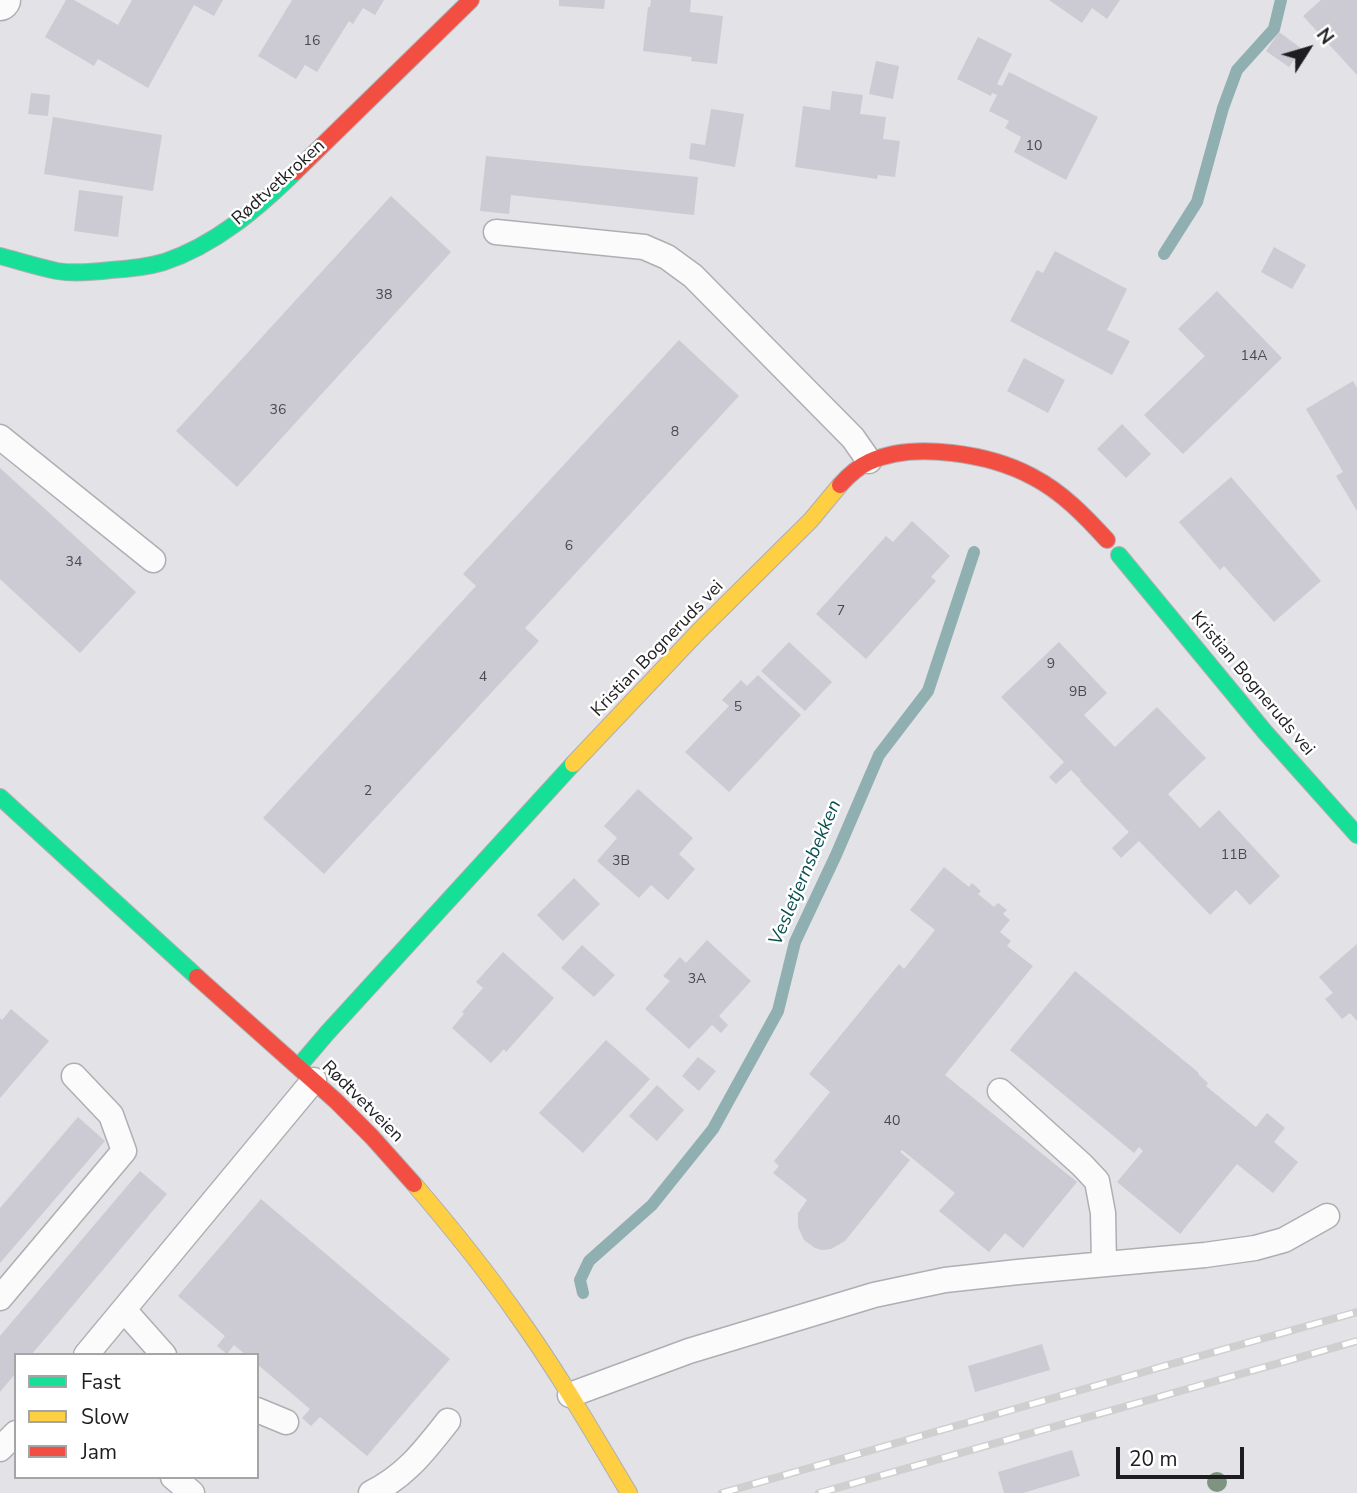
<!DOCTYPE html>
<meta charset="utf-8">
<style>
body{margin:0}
#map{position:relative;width:1357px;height:1493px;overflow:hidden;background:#e3e2e6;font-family:"Nunito Sans",sans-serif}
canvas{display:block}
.legend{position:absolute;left:14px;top:1353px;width:245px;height:126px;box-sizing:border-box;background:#fff;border:2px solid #a5a5a6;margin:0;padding:9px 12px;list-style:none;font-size:21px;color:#1e1d20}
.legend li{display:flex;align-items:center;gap:14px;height:35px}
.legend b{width:35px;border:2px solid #a5a5a6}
.north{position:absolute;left:1273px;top:14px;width:70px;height:70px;-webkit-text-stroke:5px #fff;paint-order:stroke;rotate:53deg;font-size:19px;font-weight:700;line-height:28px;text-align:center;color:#1e1d20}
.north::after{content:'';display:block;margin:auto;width:24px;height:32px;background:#1e1d20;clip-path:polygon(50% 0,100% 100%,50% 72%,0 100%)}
.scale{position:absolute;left:1116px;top:1447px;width:128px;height:32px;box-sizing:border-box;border:4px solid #1e1d20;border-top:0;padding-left:9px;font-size:21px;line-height:24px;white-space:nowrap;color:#1e1d20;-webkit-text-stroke:5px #fff;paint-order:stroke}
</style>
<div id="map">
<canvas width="1357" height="1493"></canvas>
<ul class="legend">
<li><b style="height:9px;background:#16e098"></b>Fast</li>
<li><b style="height:9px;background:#ffcf43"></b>Slow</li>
<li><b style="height:9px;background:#f24e42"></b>Jam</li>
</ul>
<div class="north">N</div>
<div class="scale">20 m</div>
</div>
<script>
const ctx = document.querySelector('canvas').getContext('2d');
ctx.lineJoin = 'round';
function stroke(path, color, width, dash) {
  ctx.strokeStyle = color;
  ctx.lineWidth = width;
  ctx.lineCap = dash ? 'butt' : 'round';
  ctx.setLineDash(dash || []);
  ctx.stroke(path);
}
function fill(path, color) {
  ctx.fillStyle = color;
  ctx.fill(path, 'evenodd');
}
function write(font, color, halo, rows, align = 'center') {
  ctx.font = font + ' "Nunito Sans",sans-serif';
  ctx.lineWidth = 5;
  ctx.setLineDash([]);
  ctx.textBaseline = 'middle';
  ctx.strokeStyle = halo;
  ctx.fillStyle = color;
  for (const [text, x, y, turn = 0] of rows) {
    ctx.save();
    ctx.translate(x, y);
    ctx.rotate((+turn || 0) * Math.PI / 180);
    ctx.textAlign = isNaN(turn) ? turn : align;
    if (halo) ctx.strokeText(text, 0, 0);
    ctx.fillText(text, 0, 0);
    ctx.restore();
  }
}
const stream = new Path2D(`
 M1164,254L1197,202L1223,108L1237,70L1274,29L1281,0
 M583,1293L580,1280L589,1261L652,1205L713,1129L778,1011L795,942L836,855L879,755L928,691L974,552`);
const building = new Path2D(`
 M66,0H74L118,25L132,0H223L214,16L194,5L148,88L98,59L94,66L45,37Z
 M292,0H384L375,15L363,8L353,24L349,21L317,72L305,65L296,79L258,56Z
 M559,0H605L604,9L559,6Z
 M651,0H691L690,12L723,16L717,64L691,61L692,57L643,51L648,7H650Z
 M1049,0H1120L1107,19L1092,8L1082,23Z
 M1321,0H1357V75L1303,16Z
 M1279,32L1302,49L1289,67L1266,51Z
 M978,37L1012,54L997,84L1002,86L1009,72L1098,117L1066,180L1014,152L1021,137L1005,128L1009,121L989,111L997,95L992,93L991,96L957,79Z
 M876,61L899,66L893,99L869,94Z
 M832,91L863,95L860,114L886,117L883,139L900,141L895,177L878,175L877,179L795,167L803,106L830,110Z
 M31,93L50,95L48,116L28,114Z
 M711,109L744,114L735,167L689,159L691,143L705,145Z
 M53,117L162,135L153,191L44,174Z
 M486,156L698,177L694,215L511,195L509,214L480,211Z
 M79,190L123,196L118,237L74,231Z
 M391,196L451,252L237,487L176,431Z
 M1274,247L1306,265L1292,289L1261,272Z
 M1055,251L1127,289L1107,330L1130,341L1112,375L1010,321L1037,270L1043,273Z
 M1217,291L1282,358L1183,454L1144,415L1205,356L1178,329Z
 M679,340L739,396L525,628L539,641L324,874L263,818L476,586L463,574Z
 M1024,358L1065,380L1048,413L1007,391Z
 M1353,381L1357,388V511L1336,476L1343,472L1306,409Z
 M1122,424L1151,454L1126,478L1097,449Z
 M0,468L136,592L80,653L0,579Z
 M1231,477L1321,581L1274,622L1224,566L1220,570L1179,522Z
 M912,521L950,556L931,577L936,581L866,659L816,614L886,536L893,542Z
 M789,642L832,682L805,711L761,671Z
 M1059,642L1107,693L1084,715L1115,747L1157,707L1206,758L1168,794L1200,828L1219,810L1280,876L1250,905L1236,890L1210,915L1139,841L1121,858L1112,848L1129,832L1080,781L1081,780L1071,770L1056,784L1049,777L1064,762L1001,697Z
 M758,675L801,715L729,792L685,752L729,706L722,700L741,680L747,686Z
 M638,789L693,838L679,854L695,869L668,900L651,885L639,898L597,861L617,838L604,826Z
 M944,867L969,887L972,883L981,891L978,894L994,907L998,903L1007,910L1003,914L1010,920L1000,932L1011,941L1007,946L1033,966L945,1075L1077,1182L1023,1248L1005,1233L989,1252L939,1211L955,1193L902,1150L900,1152L910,1160L845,1241L831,1249L822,1250L815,1248L804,1240L798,1227V1213L807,1200L773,1173L779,1166L774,1161L830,1092L809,1074L899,964L904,969L935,930L910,910Z
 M574,878L600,904L563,941L537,915Z
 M707,940L751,981L719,1016L728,1025L721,1033L712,1025L689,1049L645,1009L670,981L663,976L680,957L686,963Z
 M1357,944V1021L1350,1013L1342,1019L1325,999L1333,993L1319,977Z
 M582,945L615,975L594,997L561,968Z
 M503,952L554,998L506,1052L504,1049L491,1063L452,1028L464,1014L462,1012L483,988L476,982Z
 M1075,971L1199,1073L1198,1074L1208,1083L1206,1086L1256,1127L1267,1113L1285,1128L1274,1142L1298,1162L1273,1193L1237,1164L1180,1234L1117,1182L1143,1151L1139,1147L1134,1153L1010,1050Z
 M11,1009L49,1041L0,1098V1018L2,1020Z
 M606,1040L650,1079L583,1153L539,1113Z
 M698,1057L716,1071L699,1091L682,1076Z
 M657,1085L684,1110L657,1141L629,1116Z
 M78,1117L105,1141L0,1263V1208Z
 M140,1171L167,1194L31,1355H16V1373L0,1392V1336Z
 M261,1199L450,1359L367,1456L320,1417L311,1426L302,1418L310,1409L257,1364V1355H246L234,1345L227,1354L217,1346L225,1336L178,1296Z
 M1042,1344L1050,1370L975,1392L968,1366Z
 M1072,1450L1080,1476L1023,1493H1004L998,1472Z`);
const lane = new Path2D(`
 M496,232L644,247L667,257L693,276L853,438L869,461
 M0,437L153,560
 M1000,1091L1082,1165L1097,1181L1103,1213L1104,1264
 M0,1298L124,1151L111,1115L74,1076
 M124,1310L164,1355
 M86,1355L314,1080
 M570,1395L689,1351L874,1295L945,1280L1018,1272L1205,1255L1255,1248L1284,1240L1327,1216
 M257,1410L286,1422
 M0,1449L16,1433
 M173,1477L192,1493
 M371,1493C406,1476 425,1450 448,1421`);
const street = new Path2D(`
 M0,1L1,0`);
const fast = new Path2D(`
 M0,256C19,261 38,267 57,271C74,274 93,272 111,270C128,269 147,267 164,262C215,245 257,209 295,172
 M1119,555L1265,732L1357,835
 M0,797L197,977
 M299,1066L328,1032L573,764`);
const slow = new Path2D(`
 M573,764L698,632L811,520L840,485
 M414,1184C450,1226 485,1269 517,1315C558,1372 593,1433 629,1493`);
const jam = new Path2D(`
 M295,172L471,0
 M840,485C848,476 858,467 869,462C914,441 991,454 1033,477C1062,492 1085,516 1107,540
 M197,977L336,1101L372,1137L414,1184`);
const rail = new Path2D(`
 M722,1493L1168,1365L1357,1312
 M819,1493L1357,1341`);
const trees = [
 [1217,1482]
];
const numberNames = [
 ["16",312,42],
 ["10",1034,147],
 ["38",384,296],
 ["14A",1254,357],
 ["36",278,411],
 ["8",675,433],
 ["6",569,547],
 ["34",74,563],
 ["7",841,612],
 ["9",1051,665],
 ["4",483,678],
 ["9B",1078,693],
 ["5",738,708],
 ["2",368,792],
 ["11B",1234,856],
 ["3B",621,862],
 ["3A",697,980],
 ["40",892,1122]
];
const streetNames = [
 ["Rødtvetkroken",279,183,-42],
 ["Kristian Bogneruds vei",658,649,-46],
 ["Kristian Bogneruds vei",1252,684,50],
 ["Rødtvetveien",362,1102,45]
];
const waterNames = [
 ["Vesletjernsbekken",806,873,-67]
];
stroke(stream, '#90afb0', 12);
fill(building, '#cccad3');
stroke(lane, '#afaeb2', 27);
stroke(street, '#afaeb2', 41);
stroke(fast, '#afaeb2', 18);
stroke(slow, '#afaeb2', 18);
stroke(jam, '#afaeb2', 18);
stroke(lane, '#fbfbfb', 24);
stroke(street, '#fbfbfb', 38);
stroke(fast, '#16e098', 16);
stroke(slow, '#ffcf43', 16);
stroke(jam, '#f24e42', 16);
stroke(rail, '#cfcfd0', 8);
stroke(rail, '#fff', 5, [16]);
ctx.fillStyle = '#7e9481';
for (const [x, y] of trees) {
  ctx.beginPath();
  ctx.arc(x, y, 10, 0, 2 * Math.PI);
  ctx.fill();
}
write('14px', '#4a494e', null, numberNames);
write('18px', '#1e1d20', '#fff', streetNames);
write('italic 19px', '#0a4f50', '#fff', waterNames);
</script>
